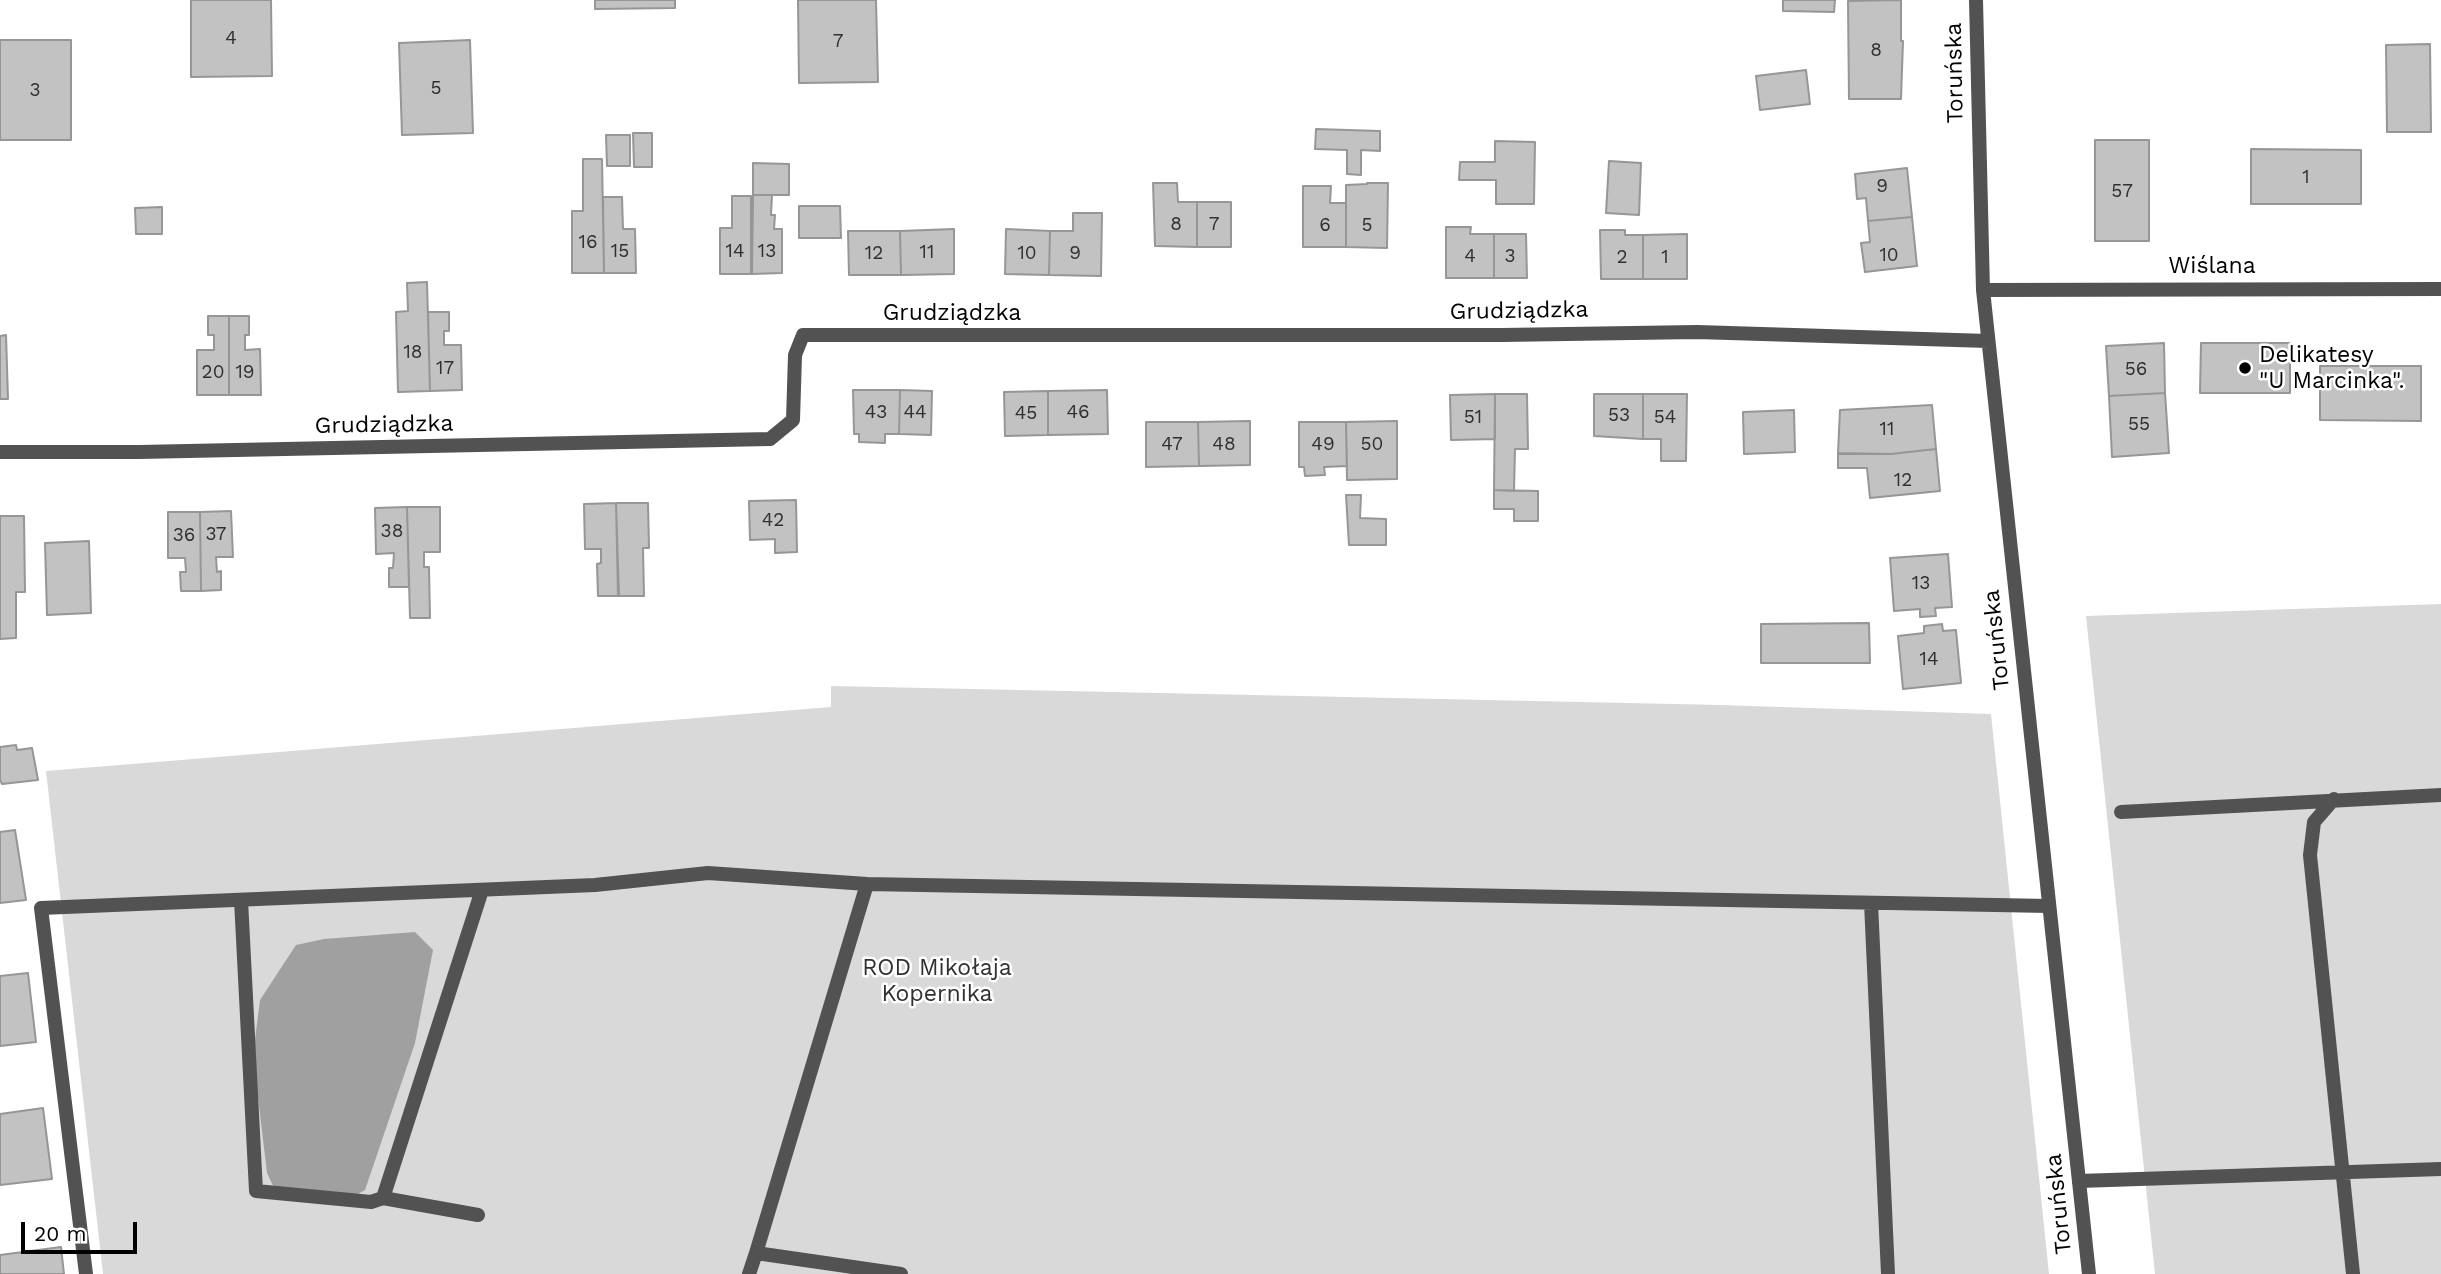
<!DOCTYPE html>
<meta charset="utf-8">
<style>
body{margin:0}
#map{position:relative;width:2441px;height:1274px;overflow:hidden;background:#fff;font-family:"Work Sans",sans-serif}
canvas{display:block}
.scale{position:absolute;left:21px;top:1222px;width:116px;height:32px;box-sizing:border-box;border:4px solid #000;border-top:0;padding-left:9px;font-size:21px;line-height:24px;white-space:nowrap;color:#000;-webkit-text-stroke:5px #fff;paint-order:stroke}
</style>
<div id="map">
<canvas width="2441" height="1274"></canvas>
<div class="scale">20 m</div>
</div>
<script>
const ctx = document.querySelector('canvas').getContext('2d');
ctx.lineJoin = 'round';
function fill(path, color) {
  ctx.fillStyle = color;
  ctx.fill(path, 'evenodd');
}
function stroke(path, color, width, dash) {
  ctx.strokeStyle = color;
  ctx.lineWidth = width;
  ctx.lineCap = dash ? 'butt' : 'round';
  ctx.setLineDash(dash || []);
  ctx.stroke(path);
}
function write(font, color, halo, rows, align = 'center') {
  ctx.font = font + ' "Work Sans",sans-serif';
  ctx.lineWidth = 5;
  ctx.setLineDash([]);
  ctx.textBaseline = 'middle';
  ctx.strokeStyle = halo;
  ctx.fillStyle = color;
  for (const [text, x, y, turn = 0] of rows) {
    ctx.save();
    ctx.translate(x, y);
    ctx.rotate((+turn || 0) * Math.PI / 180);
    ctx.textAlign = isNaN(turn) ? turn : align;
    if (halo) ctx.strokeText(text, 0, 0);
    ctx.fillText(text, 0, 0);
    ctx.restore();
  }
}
const green = new Path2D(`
 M2441,604V1274H2155L2086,616Z
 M831,686L1721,705L1991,714L2049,1274H103L46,771L831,707Z`);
const water = new Path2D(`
 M415,932L433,950L415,1043L365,1190L349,1199L277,1194L267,1173L253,1055L260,1000L296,945L324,939Z`);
const building = new Path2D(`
 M191,0H271L272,76L191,77Z
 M595,0H675V8L595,9Z
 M798,0H876L878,82L799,83Z
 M1783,0H1835L1834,12L1783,11Z
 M1901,0V41H1903L1901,99H1849L1848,1Z
 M0,40H71V140H0Z
 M470,40L473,133L402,135L399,43Z
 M2430,44L2431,132H2387L2386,45Z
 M1806,70L1810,104L1760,110L1756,76Z
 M1316,129L1380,131V151L1361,150V175L1347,174V150L1315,149Z
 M633,133H652V167H634Z
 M606,135H630V166H607Z
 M2095,140H2149V241H2095Z
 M1495,141L1535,142L1534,204H1496V180H1459L1460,162H1495Z
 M2251,149L2361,150V204H2251Z
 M583,159H602L604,273H572V211H583Z
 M1609,161L1641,163L1639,215L1606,213Z
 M753,163L789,164V195H753Z
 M1907,168L1912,217L1868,221L1866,198L1857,199L1855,174Z
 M1153,183H1177L1178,202H1197V247L1155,246Z
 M1367,183H1388L1387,248L1346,247V185L1367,184Z
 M1303,186H1331L1330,203H1346V247H1303Z
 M753,195H772L771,215H775L774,229H782V273L752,274Z
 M732,196H751V274H720V228H732Z
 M603,197H622L623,229H635L636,273H604Z
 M1197,202H1231V247H1197Z
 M799,206H840L841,238H799Z
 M162,207V234H136L135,208Z
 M1073,213H1102L1101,276L1049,275L1050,231H1073Z
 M1912,217L1917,266L1865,272L1861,243L1870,242L1868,221Z
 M1446,227H1471L1470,234H1494V278H1446Z
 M954,229V274L901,275L900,231Z
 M1006,229L1050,231L1049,275L1005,274Z
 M1600,230H1625V235H1643V279H1601Z
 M848,231H900L901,275H849Z
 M1494,234H1526L1527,278H1494Z
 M1687,234V279H1643V235Z
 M427,282L430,391L398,392L396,312L408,311L407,283Z
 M428,312H449V331H444V345H461L462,390L430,391Z
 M208,316H229V395H197V350H214V335H208Z
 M229,316H249V335H245V350L260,349L261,395H229Z
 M6,335L8,399H0V336Z
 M2164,343L2165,393L2109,396L2106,346Z
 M2201,343H2290V393H2200Z
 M2320,366H2421V421L2320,420Z
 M853,390H900L899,434H885V443L859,442V434H854Z
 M900,390L932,391L931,435L899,434Z
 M1107,390L1108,434L1048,435V391Z
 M1048,391V435L1005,436L1004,392Z
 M2165,393L2169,453L2112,457L2109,396Z
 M1495,394V439L1451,440L1450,395Z
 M1495,394H1527L1528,449H1515L1514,491L1494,490Z
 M1594,394H1643V439L1594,436Z
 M1643,394H1687L1686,461H1661V439H1643Z
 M1932,405L1936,449L1891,454L1838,453L1840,410Z
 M1794,410L1795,452L1744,454L1743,412Z
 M1250,421V465L1199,466L1198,422Z
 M1397,421V479L1347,480L1346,422Z
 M1146,422H1198L1199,466L1146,467Z
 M1299,422H1346L1347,466L1324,467L1325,475L1305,476L1304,467H1299Z
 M1936,449L1940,491L1870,498L1867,468H1838V454H1891Z
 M1494,490L1538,491V521H1514V509H1494Z
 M1346,495H1361L1360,518L1386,519V545H1349Z
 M796,500L797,552L775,553V539L750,540L749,501Z
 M616,503L618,596H598L597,564L601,563V549H585L584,504Z
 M616,503H648L649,548H643L644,596H619Z
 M407,507L409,587H389V568H393L394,553L376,554L375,508Z
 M407,507H440V552H424V567H429L430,618H410Z
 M231,511L233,557H216L217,572L221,571V590L201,591L200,512Z
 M168,512H200L201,591H181L180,572H186L185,558H168Z
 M0,516H24L25,592H16V638L0,639Z
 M89,541L91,613L47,615L45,543Z
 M1948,554L1952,607L1935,608L1936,616L1920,617V609L1894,611L1890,558Z
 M1869,623L1870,663H1761V624Z
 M1942,624L1943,631L1956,630L1961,683L1903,689L1898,636L1924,633V626Z
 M16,745L17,750L32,748L38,780L2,784L0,780V747Z
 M15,830L26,900L0,903V832Z
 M28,973L36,1042L0,1046V976Z
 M43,1108L52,1179L0,1185V1114Z
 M61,1247L64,1274H0V1255Z`);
const lane = new Path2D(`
 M2334,799L2314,822L2310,855L2353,1274
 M2121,812L2441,795
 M867,884L756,1253L901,1274
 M241,900L256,1191L371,1202L383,1198L478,1215
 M1871,903L1888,1274
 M2079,1181L2441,1169
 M383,1198L482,890
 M86,1274L41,908L595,885L708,873L867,884L2049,906
 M749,1274L756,1253`);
const street = new Path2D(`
 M1976,0L1983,290L2089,1274
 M1983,290L2441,289
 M0,452H139L770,439L793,420L795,355L803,335H1502L1697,332L1988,341`);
const markers = [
 [2245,368,7,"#000"]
];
const numberNames = [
 ["4",231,38],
 ["7",838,41],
 ["8",1876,50],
 ["5",436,88],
 ["3",35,90],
 ["1",2306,177],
 ["9",1882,186],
 ["57",2122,191],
 ["8",1176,224],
 ["7",1214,224],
 ["6",1325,225],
 ["5",1367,225],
 ["16",588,242],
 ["15",620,251],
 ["14",735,251],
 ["13",767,251],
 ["11",927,252],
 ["12",874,253],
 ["10",1027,253],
 ["9",1075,253],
 ["10",1889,255],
 ["4",1470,256],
 ["3",1510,256],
 ["2",1622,257],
 ["1",1665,257],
 ["18",413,352],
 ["17",445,368],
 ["56",2136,369],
 ["20",213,372],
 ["19",245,372],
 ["43",876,412],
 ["44",915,412],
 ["46",1078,412],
 ["45",1026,413],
 ["53",1619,415],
 ["51",1473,417],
 ["54",1665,417],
 ["55",2139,424],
 ["11",1887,429],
 ["47",1172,444],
 ["48",1224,444],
 ["49",1323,444],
 ["50",1372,444],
 ["12",1903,480],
 ["42",773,520],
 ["38",392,531],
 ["37",216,534],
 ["36",184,535],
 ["13",1921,583],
 ["14",1929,659]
];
const streetNames = [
 ["Toruńska",1955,73,-91],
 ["Wiślana",2212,266],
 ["Grudziądzka",1519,311,-1],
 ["Grudziądzka",952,313],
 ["Grudziądzka",384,425,-1],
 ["Toruńska",1997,640,-96],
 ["Toruńska",2059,1204,-96]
];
const poiNames = [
 ["Delikatesy",2259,355],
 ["\"U Marcinka\".",2259,381]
];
const parkNames = [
 ["ROD Mikołaja",937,968],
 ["Kopernika",937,994]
];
fill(green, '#d9d9d9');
fill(water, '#a0a0a0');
fill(building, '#c2c2c2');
stroke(building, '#969696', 2);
stroke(lane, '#525252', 14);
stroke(street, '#525252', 14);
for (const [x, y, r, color] of markers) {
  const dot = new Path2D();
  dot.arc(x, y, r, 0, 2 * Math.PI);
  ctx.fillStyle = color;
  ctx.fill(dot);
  stroke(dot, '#fff', 2.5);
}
write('19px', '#303030', null, numberNames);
write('23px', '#000', '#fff', streetNames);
write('23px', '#000', '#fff', poiNames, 'left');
write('23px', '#303030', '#fff', parkNames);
</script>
